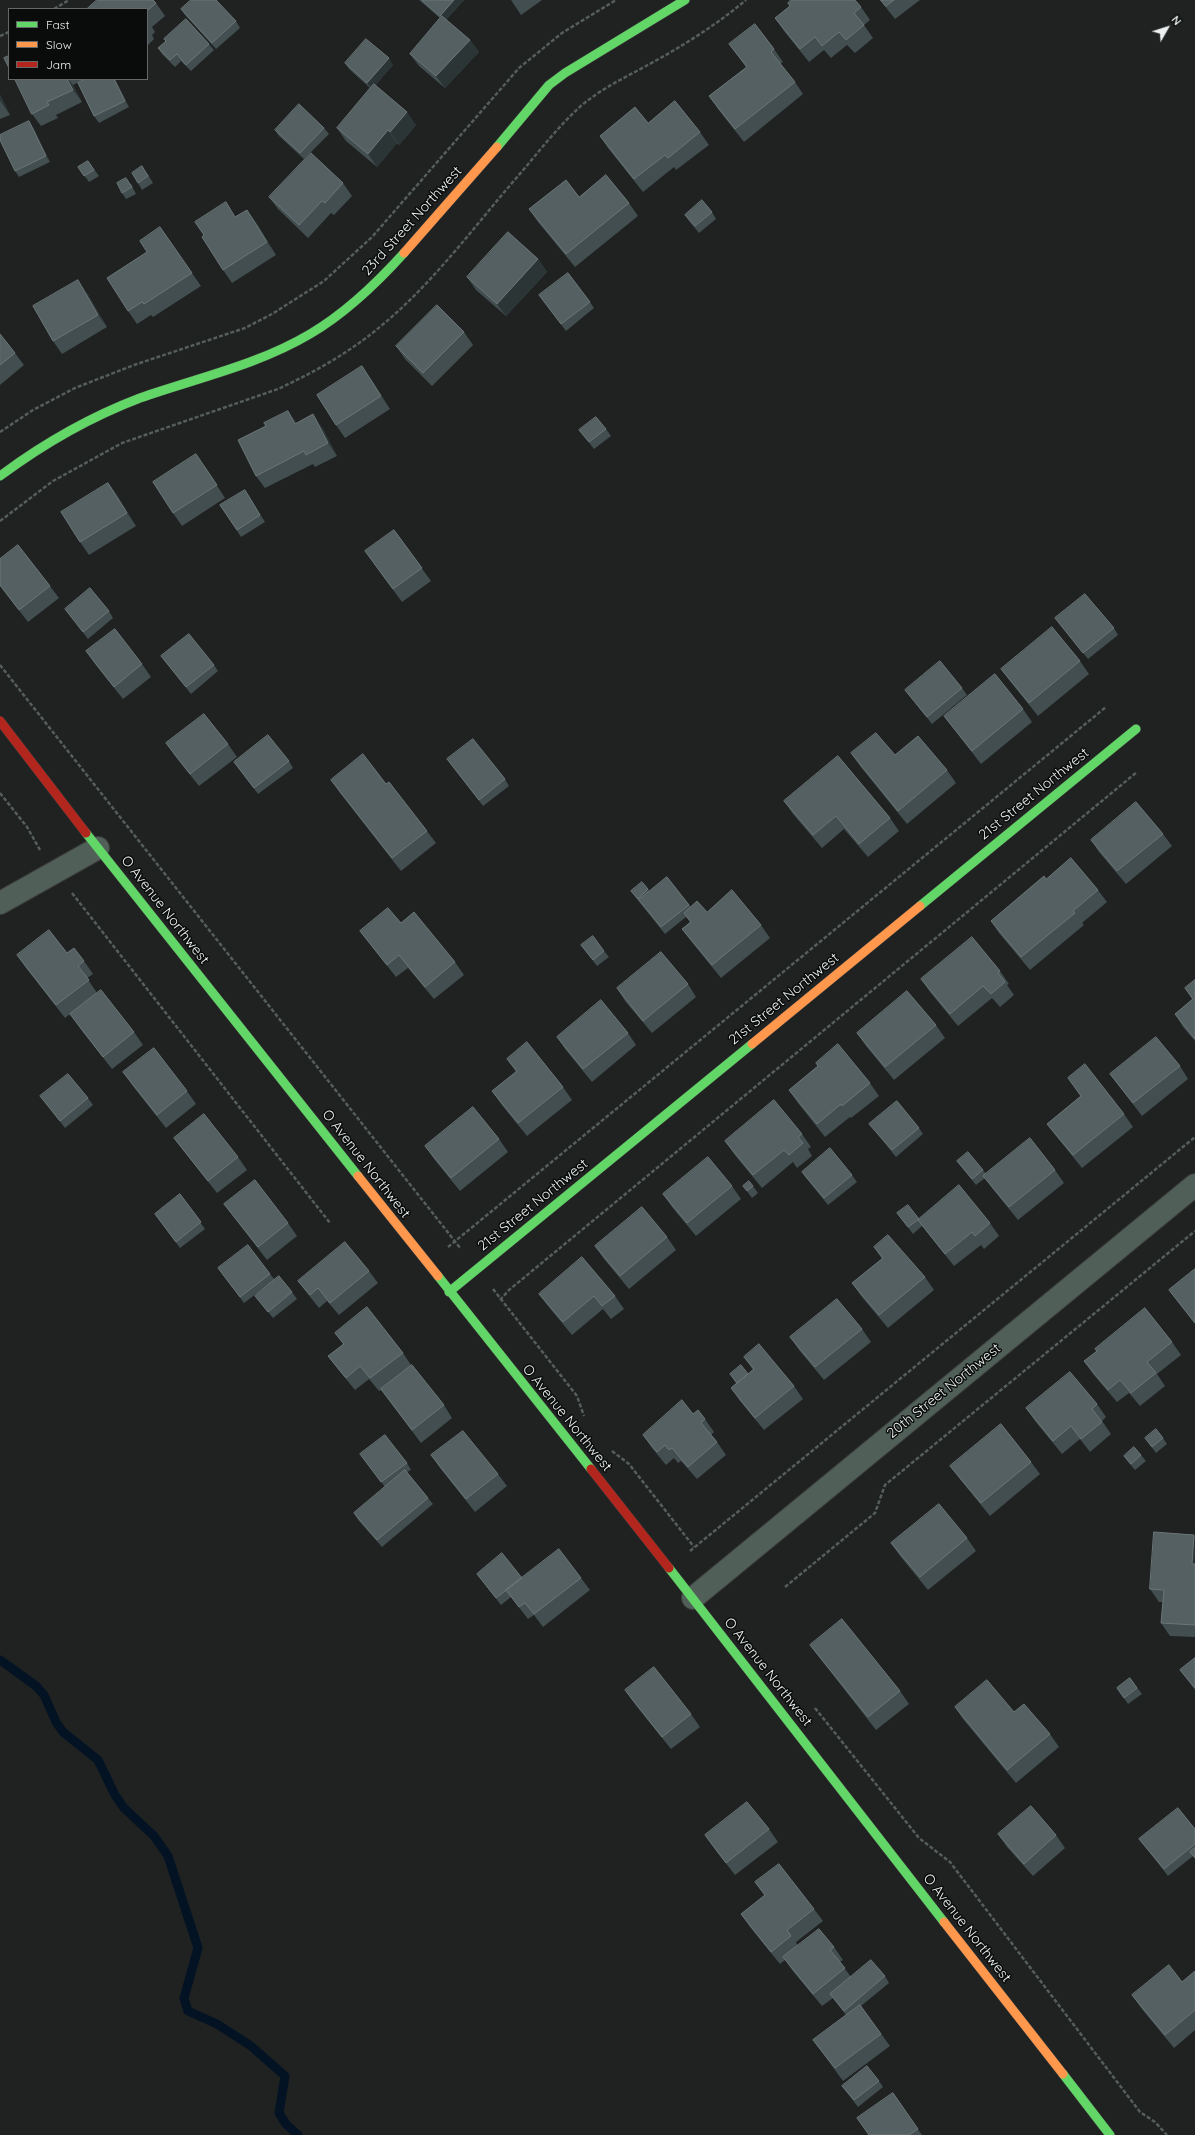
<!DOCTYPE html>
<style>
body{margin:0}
#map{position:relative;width:1195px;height:2135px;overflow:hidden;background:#1f2221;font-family:Quicksand,sans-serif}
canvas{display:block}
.legend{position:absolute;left:8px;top:8px;width:140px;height:72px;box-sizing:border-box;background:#0a0c0c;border:1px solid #656868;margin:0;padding:5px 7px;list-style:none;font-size:12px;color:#eef1f1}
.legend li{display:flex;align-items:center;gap:8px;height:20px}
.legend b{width:20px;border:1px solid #656868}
.north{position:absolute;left:1147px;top:8px;width:40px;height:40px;-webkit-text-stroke:3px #0a0c0c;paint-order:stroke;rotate:51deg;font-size:11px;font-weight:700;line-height:16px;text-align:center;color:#eef1f1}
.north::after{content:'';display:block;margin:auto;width:14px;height:18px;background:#eef1f1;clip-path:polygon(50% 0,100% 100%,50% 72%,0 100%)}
</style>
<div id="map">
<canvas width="1195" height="2135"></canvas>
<ul class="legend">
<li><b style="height:5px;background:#63d668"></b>Fast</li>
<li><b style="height:5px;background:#ff974d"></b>Slow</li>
<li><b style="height:5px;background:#b3261e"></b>Jam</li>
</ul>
<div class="north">N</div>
</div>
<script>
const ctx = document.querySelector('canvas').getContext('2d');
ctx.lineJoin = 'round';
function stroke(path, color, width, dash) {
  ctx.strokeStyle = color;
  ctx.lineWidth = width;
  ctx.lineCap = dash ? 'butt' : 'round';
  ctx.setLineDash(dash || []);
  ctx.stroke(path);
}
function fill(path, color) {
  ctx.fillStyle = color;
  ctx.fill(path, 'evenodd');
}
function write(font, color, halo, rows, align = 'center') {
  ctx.font = font + ' Quicksand,sans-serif';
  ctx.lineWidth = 3;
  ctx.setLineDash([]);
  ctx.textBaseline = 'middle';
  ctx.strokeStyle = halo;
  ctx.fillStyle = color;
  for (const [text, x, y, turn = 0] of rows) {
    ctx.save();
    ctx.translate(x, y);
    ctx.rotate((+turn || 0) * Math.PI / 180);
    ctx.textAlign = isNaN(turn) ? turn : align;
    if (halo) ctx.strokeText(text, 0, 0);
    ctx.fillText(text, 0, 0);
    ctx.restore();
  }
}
const stream = new Path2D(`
 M0,1660L36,1686L44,1695L56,1722L63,1732L98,1760L115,1795L124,1808L154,1836L168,1856L198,1948L184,1998L188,2011L217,2024L251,2046L285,2076L279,2113L286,2124L298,2135`);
const path = new Path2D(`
 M54,9L69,0
 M0,36L9,32
 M0,432L33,410L75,388L134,365L245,328L272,314L324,281L372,237L519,68L562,33L616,0
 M0,521L53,481L122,443L278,389C315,372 350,352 381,326C431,285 470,232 512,183C535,157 556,128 582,105C601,89 624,78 646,66C681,47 715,26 746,0
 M0,665L461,1249
 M0,793L27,827L40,850
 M72,893L330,1223
 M448,1247L1106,707
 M493,1289L577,1396L584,1416
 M500,1300L509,1290L1137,772
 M612,1451L629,1464L694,1547
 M690,1551L1195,1137
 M785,1587L875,1513L885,1485L1195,1231
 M815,1708L919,1838L950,1862L1140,2112L1155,2122L1167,2135`);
const street = new Path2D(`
 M0,903L98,848
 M693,1598L1195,1185`);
const fast = new Path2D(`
 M497,147L549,85L565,73L685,0
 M0,476C43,444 90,417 140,398C197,378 258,365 310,334C346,313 376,284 404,253
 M86,833L358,1176
 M920,906L1136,729
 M438,1276L591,1469
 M449,1292L752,1044
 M669,1568L944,1922
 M1063,2074L1110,2135`);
const slow = new Path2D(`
 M404,253L497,147
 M752,1044L920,906
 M358,1176L438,1276
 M944,1922L1063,2074`);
const jam = new Path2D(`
 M0,721L86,833
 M591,1469L669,1568`);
const wall = new Path2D(`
 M419,0H464L446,20L470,40L479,52L445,88L419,66L410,54L440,18Z
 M511,0H542L521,15Z
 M880,0H920L895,19Z
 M156,3L165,16L152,27L155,32L152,35L154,39L147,46V9Z
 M861,7L870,20L864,25L873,38L855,53L847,45L831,58L824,50L809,62L784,31L775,18Z
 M181,9L236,21L240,28L216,49L185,15Z
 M209,44L214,50L191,71L181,61L175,67L162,54L158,48Z
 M729,44L774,49L783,62L780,64L795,82L803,94L744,142L718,109L709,96L746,67Z
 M345,63L393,65L375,85L416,125L399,145L397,143L377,167L346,141L337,128L370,88L349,69Z
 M15,79H85L73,85L82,102L56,115L58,118L41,126L32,114Z
 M86,79H115L129,107L99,123L94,116Z
 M0,95L10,115L0,119Z
 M648,123L700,132L709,145L676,170L674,167L643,192L608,148L600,136Z
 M33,127L50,162L19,177L15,171Z
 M324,128L329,134L304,159L279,136L275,130Z
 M88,161L99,176L89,182L78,167Z
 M147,173L153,183L142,190L138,183Z
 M343,183L352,196L334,215L331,213L308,238L278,209L269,197Z
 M131,184L136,194L126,199L122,193Z
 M579,197L629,203L638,216L575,267L538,222L529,209Z
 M712,212L716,219L699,233L689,221L685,215Z
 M236,217L256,222L276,255L232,283L223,270Z
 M160,227L201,286L153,317L151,315L137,324L128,311L147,252Z
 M538,259L547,272L506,316L476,290L467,277Z
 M87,293L107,327L62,354L53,341Z
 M539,295L590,302L594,308L566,331Z
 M464,332L473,345L432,386L405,359L396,346Z
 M0,334L15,353L24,365L0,385Z
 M371,379L390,409L345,438L336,425Z
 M297,423L322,427L337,456L315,467L313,464L265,488L256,476L266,426Z
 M606,429L611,436L594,449L579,430Z
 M205,467L225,498L182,526L173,513Z
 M108,483L117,495L136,526L89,555L80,542Z
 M249,496L265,522L241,537L220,505Z
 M394,530L431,581L402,602L374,564Z
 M0,559L50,586L59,598L28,622L0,586Z
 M65,609L109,611L113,618L88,639Z
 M1055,618L1114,628L1118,635L1088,659Z
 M86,651L142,664L151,677L123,699L95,664Z
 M161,656L214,665L218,671L191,694Z
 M1080,661L1089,674L1038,716L1010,681L1001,669Z
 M962,688L967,695L932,724L905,690Z
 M1023,709L1032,722L981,764L953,728L944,716Z
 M166,743L228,744L237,757L199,786L175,756Z
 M851,753L895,755L947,770L956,783L907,824L860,766Z
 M447,759L505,779L509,786L483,806Z
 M289,761L293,768L258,794L234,762Z
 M331,780L386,784L427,831L436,843L401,871L340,793Z
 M784,801L890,818L899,831L868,857L844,829L822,848L793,814Z
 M1163,834L1172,846L1126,884L1099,852L1091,840Z
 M667,877L691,907L707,912L761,925L770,938L721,978L691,941L682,929L690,922L686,917L665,934L636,898L631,891L648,889L650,891Z
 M1046,879L1098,890L1107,902L1082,923L1084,925L1030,970L999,933L991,921Z
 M401,923L455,962L464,975L434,999L408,968L396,977L369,943L360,931Z
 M581,945L604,951L609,957L597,966Z
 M17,955L84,961L93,974L87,978L97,993L134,1032L143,1045L112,1069L79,1027L70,1014L65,1018L26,968Z
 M1000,971L1009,984L1007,985L1014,995L1000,1007L992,998L958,1026L930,992L921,979Z
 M1195,980V1041L1183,1027L1175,1014L1192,999L1185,988Z
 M688,984L696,997L652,1033L625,1001L617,988Z
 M936,1025L945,1038L894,1080L866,1046L857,1033Z
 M628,1033L636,1045L592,1082L565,1049L557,1037Z
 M507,1059L563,1087L572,1100L527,1136L501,1104L492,1091L516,1072Z
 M1180,1066L1188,1079L1142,1116L1119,1086L1110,1074Z
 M123,1072L187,1091L196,1104L166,1128L132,1085Z
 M1068,1078L1124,1114L1133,1127L1082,1168L1056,1136L1047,1124L1081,1096Z
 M870,1083L879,1096L851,1118L850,1117L825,1137L798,1103L789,1090Z
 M40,1096L88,1098L93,1105L65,1128Z
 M869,1124L919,1128L923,1134L896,1157L874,1130Z
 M802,1134L811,1147L808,1149L812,1156L797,1168L793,1162L762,1188L734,1154L725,1141Z
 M174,1138L238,1157L247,1170L217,1193L183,1150Z
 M499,1139L508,1152L460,1191L434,1159L425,1146Z
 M957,1161L983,1170L986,1174L1055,1170L1064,1183L1018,1220L992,1188L985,1178L976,1185Z
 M802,1172L852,1175L857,1182L828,1205L806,1178Z
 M732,1186L741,1199L696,1236L672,1207L663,1194Z
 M743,1186H753L758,1193L752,1198Z
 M180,1194L205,1229L180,1248L155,1214Z
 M224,1204L288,1223L297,1236L267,1260L233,1216Z
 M897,1213L919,1219L990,1223L999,1236L984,1249L981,1245L954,1266L922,1226L913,1234Z
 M667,1237L676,1250L629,1289L604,1259L595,1246Z
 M874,1247L925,1277L934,1290L888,1328L861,1296L852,1283L882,1259Z
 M218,1268L270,1274L275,1280L292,1292L297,1299L273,1318L255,1296L272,1282L244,1303Z
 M1195,1269V1324L1178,1302L1169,1290Z
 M369,1271L378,1283L339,1315L327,1301L319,1308L307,1293L298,1281Z
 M539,1294L615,1296L624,1309L611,1319L603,1309L572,1335L548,1306Z
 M862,1329L871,1342L824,1380L799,1350L790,1337Z
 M335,1333L403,1353L411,1365L444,1405L452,1418L421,1443L381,1390L379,1391L369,1379L355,1390L337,1368L328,1356L343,1344Z
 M1172,1342L1181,1355L1157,1374L1165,1386L1140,1406L1129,1393L1117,1402L1093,1374L1084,1361Z
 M744,1357L794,1386L803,1399L764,1430L740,1401L731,1388L736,1383L730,1374H748L753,1370Z
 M1097,1404L1106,1417L1102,1421L1111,1434L1090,1452L1080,1439L1062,1454L1035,1421L1026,1408Z
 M693,1414L705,1419L714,1432L711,1435L717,1442L726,1455L697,1479L681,1461L678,1463L674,1458L666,1465L652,1448L643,1435Z
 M1145,1438H1163L1167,1444L1156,1453Z
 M360,1454L407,1463L411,1470L407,1472L428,1498L433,1504L382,1547L358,1520L354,1513L385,1487Z
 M431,1455L498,1474L507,1486L475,1512L440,1468Z
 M1141,1455L1146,1461L1135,1470L1128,1462L1124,1456Z
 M1031,1462L1040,1474L990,1516L959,1478L950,1466Z
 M1194,1535L1195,1536V1637L1170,1636L1161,1623L1163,1602H1159L1150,1589Z
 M967,1538L976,1551L928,1590L900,1556L891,1543Z
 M477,1574L522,1578H581L590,1590L543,1627L534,1615L528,1619L511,1597L501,1605Z
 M810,1645L900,1691L909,1704L876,1730L819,1657Z
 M1195,1658V1690L1180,1670Z
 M1130,1678L1142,1694L1128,1704L1117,1688Z
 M625,1690L691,1714L700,1727L671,1749L634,1703Z
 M955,1707L1014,1712L1050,1734L1059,1747L1016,1783L963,1719Z
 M769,1829L778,1842L735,1875L714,1848L705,1835Z
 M1195,1829V1859L1193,1856L1168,1876L1139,1839Z
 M998,1834L1056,1835L1065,1848L1033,1876L1007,1847Z
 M755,1882L814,1909L823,1921L796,1942L798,1946L834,1947L843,1960L840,1962L851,1977L885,1976L889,1983L861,2006L890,2046L843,2081L813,2040L846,2015L833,1998L822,2006L792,1970L785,1960L780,1964L750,1927L741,1914L765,1896Z
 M1195,1971V2030L1174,2048L1141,2008L1132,1995L1182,1982Z
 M879,2081L883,2087L858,2107L842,2086Z
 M893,2093L922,2135H869Z`);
const shadedWall = new Path2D(`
 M454,0H464L444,22L440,16Z
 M470,40L479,52L445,88L436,76Z
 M389,58L393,65L372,90L367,83Z
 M67,79H68L73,85L82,102L73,90Z
 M114,79H115L129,107L125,101Z
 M0,95L10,115L1,102L0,100Z
 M407,112L416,125L399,145L390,132Z
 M29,121L33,127L50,162L46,156Z
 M388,130L397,143L377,167L368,154Z
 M247,210L256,222L276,255L267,242Z
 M538,259L547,272L506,316L497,304Z
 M78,280L87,293L107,327L98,315Z
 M362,366L371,379L390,409L381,396Z
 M288,411L297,423L295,424Z
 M313,414L322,427L337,456L328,443Z
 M108,483L117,495L136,526L127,513Z
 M245,490L249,496L265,522L260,515Z
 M1194,1535L1195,1536V1568L1192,1564Z`);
const building = new Path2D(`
 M97,0H153L156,3L147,11V9H87Z
 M191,0H216L236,21L212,43L181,9Z
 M422,0H454L440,16Z
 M791,0H855L861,7L854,13L864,25L846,40L839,32L822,46L815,37L800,49L775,18L790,6L788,3Z
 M881,0H894L886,6Z
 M442,16L470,40L436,76L410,54Z
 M186,19L209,44L186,65L177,54L170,60L158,48L166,41L164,39Z
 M755,24L774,49L771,52L795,82L735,129L709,96L747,67L729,44Z
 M366,39L389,58L367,83L345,63Z
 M9,56V68L4,58Z
 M15,79H67L73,90L47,102L49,105L32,114Z
 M86,79H114L125,101L94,116L78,83Z
 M374,84L407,112L390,132L388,130L368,154L337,128Z
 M675,101L700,132L668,158L665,155L634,179L600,136L635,107L648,123Z
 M299,104L324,128L300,153L275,130Z
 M29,121L46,156L15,171L0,140V135Z
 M311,153L343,183L325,203L322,201L299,225L269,197Z
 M88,161L94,170L84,176L78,167Z
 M142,166L148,176L138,183L132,173Z
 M606,175L629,203L566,254L529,209L566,180L579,197Z
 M126,178L132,187L122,193L117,183Z
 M702,200L712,212L695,226L685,215Z
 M226,202L235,217L247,210L267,242L223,270L202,237L204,235L195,222Z
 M160,227L192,273L144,304L142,302L128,311L107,278L147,252L140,241Z
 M508,232L538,259L497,304L467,277Z
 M568,273L590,302L561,324L539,295Z
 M78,280L98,315L53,341L33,306Z
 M437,305L464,332L423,373L396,346Z
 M0,334L15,353L0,365Z
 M362,366L381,396L336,425L317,395Z
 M288,411L295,424L313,414L328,443L306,455L304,451L256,476L238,440L266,426L264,423Z
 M596,417L606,429L589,442L579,430Z
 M196,454L217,485L173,513L153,482Z
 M108,483L127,513L80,542L61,512Z
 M245,490L260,515L237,530L220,505Z
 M394,530L422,568L393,589L365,551Z
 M18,545L50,586L19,610L0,585V559Z
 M90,588L109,611L83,632L65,609Z
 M1085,594L1114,628L1083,653L1055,618Z
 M1052,627L1080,661L1029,703L1001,669Z
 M115,629L142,664L114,687L86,651Z
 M189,634L214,665L186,687L161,656Z
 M940,661L962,688L927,717L905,690Z
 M995,674L1023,709L972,751L944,716Z
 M204,714L228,744L190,774L166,743Z
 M876,733L895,755L918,736L947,770L898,811L851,753Z
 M268,735L289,761L254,788L234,762Z
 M473,739L505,779L479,800L447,759Z
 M363,754L386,784L389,782L427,831L392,858L331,780Z
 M838,756L890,818L859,844L836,816L813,835L784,801Z
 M1136,802L1163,834L1117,871L1091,840Z
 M1071,858L1098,890L1073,911L1075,913L1021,957L991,921L1044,876L1046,879Z
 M667,877L689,905L661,927L639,900Z
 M642,882L648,889L638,899L631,891Z
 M732,890L761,925L712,965L682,929L691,922L684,913L697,901L707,912Z
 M388,908L401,923L414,912L455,962L425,987L399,955L387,965L360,931Z
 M49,930L67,953L74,948L84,961L78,966L89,980L56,1005L17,955Z
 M593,936L604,951L593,960L581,945Z
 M972,937L1000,971L998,973L1005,982L991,994L983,986L950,1014L921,979Z
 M661,952L688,984L643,1021L617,988Z
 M1195,980V1039L1175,1014L1193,999L1185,988Z
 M101,990L134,1032L103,1057L70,1014Z
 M907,991L936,1025L885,1067L857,1033Z
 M601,1000L628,1033L583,1069L557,1037Z
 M1156,1037L1180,1066L1133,1103L1110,1074Z
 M527,1042L563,1087L518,1123L492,1091L517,1071L507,1059Z
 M838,1044L870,1083L842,1106L841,1104L817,1124L789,1090L818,1066L816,1063Z
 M154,1048L187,1091L157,1115L123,1072Z
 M1085,1064L1124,1114L1073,1155L1047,1124L1081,1096L1068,1078Z
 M68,1074L88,1098L60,1121L40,1096Z
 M774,1100L802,1134L798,1137L803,1143L789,1155L784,1150L753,1175L725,1141Z
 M897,1101L919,1128L892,1150L869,1124Z
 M473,1107L499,1139L451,1178L425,1146Z
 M204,1114L238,1157L208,1181L174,1138Z
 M1030,1138L1055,1170L1009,1207L983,1176Z
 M830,1148L852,1175L824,1198L802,1172Z
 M968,1152L983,1170L972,1179L957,1161Z
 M708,1157L732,1186L687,1223L663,1194Z
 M255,1180L288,1223L258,1247L224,1204Z
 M749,1181L753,1186L747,1191L743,1186Z
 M959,1185L990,1223L975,1236L972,1232L945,1254L918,1220Z
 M180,1194L201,1222L176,1242L155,1214Z
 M908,1205L919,1219L908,1227L897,1213Z
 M642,1207L667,1237L620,1276L595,1246Z
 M888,1235L925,1277L879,1315L852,1283L883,1258L874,1247Z
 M345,1242L369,1271L330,1303L318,1288L310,1295L298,1281Z
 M248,1245L270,1274L240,1297L218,1268Z
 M582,1257L615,1296L602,1306L594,1296L563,1322L539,1294Z
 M1195,1269V1323L1169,1290Z
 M279,1276L292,1292L268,1312L255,1296Z
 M837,1299L862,1329L815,1367L790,1337Z
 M367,1307L403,1353L370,1378L360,1366L346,1378L328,1356L344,1344L335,1333Z
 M1145,1308L1172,1342L1147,1362L1156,1373L1131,1393L1120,1380L1108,1390L1084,1361L1097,1351L1095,1349Z
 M759,1344L794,1386L755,1418L731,1388L754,1369L744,1357Z
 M412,1365L444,1405L412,1430L381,1389Z
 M741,1365L748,1374L737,1383L730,1374Z
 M1070,1372L1097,1404L1092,1409L1102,1422L1081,1439L1071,1426L1053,1441L1026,1408Z
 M682,1400L693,1414L698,1410L705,1419L701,1423L717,1442L688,1467L672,1448L669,1450L665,1445L657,1452L643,1435Z
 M1001,1424L1031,1462L981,1503L950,1466Z
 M1156,1429L1163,1438L1152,1447L1145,1438Z
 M463,1431L498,1474L466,1499L431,1455Z
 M385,1435L407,1463L381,1482L360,1454Z
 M1134,1447L1141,1455L1131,1464L1124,1456Z
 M405,1470L428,1498L377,1540L354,1513Z
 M939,1504L967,1538L920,1577L891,1543Z
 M1154,1532L1194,1535L1192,1564H1195V1625L1161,1623L1164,1590L1150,1589Z
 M559,1549L581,1578L534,1614L525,1603L519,1607L506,1590Z
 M502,1553L522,1578L496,1598L477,1574Z
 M842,1619L900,1691L868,1717L810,1645Z
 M1195,1658V1688L1180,1670Z
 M654,1667L691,1714L662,1737L625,1690Z
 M1130,1678L1137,1688L1124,1698L1117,1688Z
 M987,1680L1014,1712L1024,1704L1050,1734L1007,1770L955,1707Z
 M747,1802L769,1829L726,1863L705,1835Z
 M1031,1806L1056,1835L1024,1864L998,1834Z
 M1178,1808L1195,1829V1844L1164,1869L1139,1839Z
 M1195,1848V1858L1190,1852Z
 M779,1864L814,1909L787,1930L791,1936L771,1952L741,1914L765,1895L755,1882Z
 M819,1929L834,1947L830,1950L845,1968L813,1994L783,1957Z
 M871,1960L885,1976L844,2011L830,1994Z
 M1169,1965L1182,1982L1195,1971V2010L1165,2035L1132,1995Z
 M860,2005L881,2034L835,2068L813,2040Z
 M867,2066L879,2081L854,2100L842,2086Z
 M893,2093L918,2129L909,2135H869L857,2118Z`);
const streetNames = [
 ["23rd Street Northwest",412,221,-48],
 ["21st Street Northwest",1034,794,-39],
 ["O Avenue Northwest",165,910,52],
 ["21st Street Northwest",784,999,-39],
 ["O Avenue Northwest",366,1164,52],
 ["21st Street Northwest",533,1205,-39],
 ["20th Street Northwest",944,1391,-39],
 ["O Avenue Northwest",567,1418,51],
 ["O Avenue Northwest",768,1672,52],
 ["O Avenue Northwest",967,1928,52]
];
stroke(stream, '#031324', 9);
stroke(street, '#3d3e3e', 24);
stroke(fast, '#3d3e3e', 10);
stroke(slow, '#3d3e3e', 10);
stroke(jam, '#3d3e3e', 10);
stroke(path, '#565e5b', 2.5, [4, 2]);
stroke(street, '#505f57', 22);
stroke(fast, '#63d668', 9);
stroke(slow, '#ff974d', 9);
stroke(jam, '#b3261e', 9);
fill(wall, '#424e50');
fill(shadedWall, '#2c3536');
fill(building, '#546061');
stroke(building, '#6c7678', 1);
write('14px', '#eef1f1', '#0a0c0c', streetNames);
</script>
